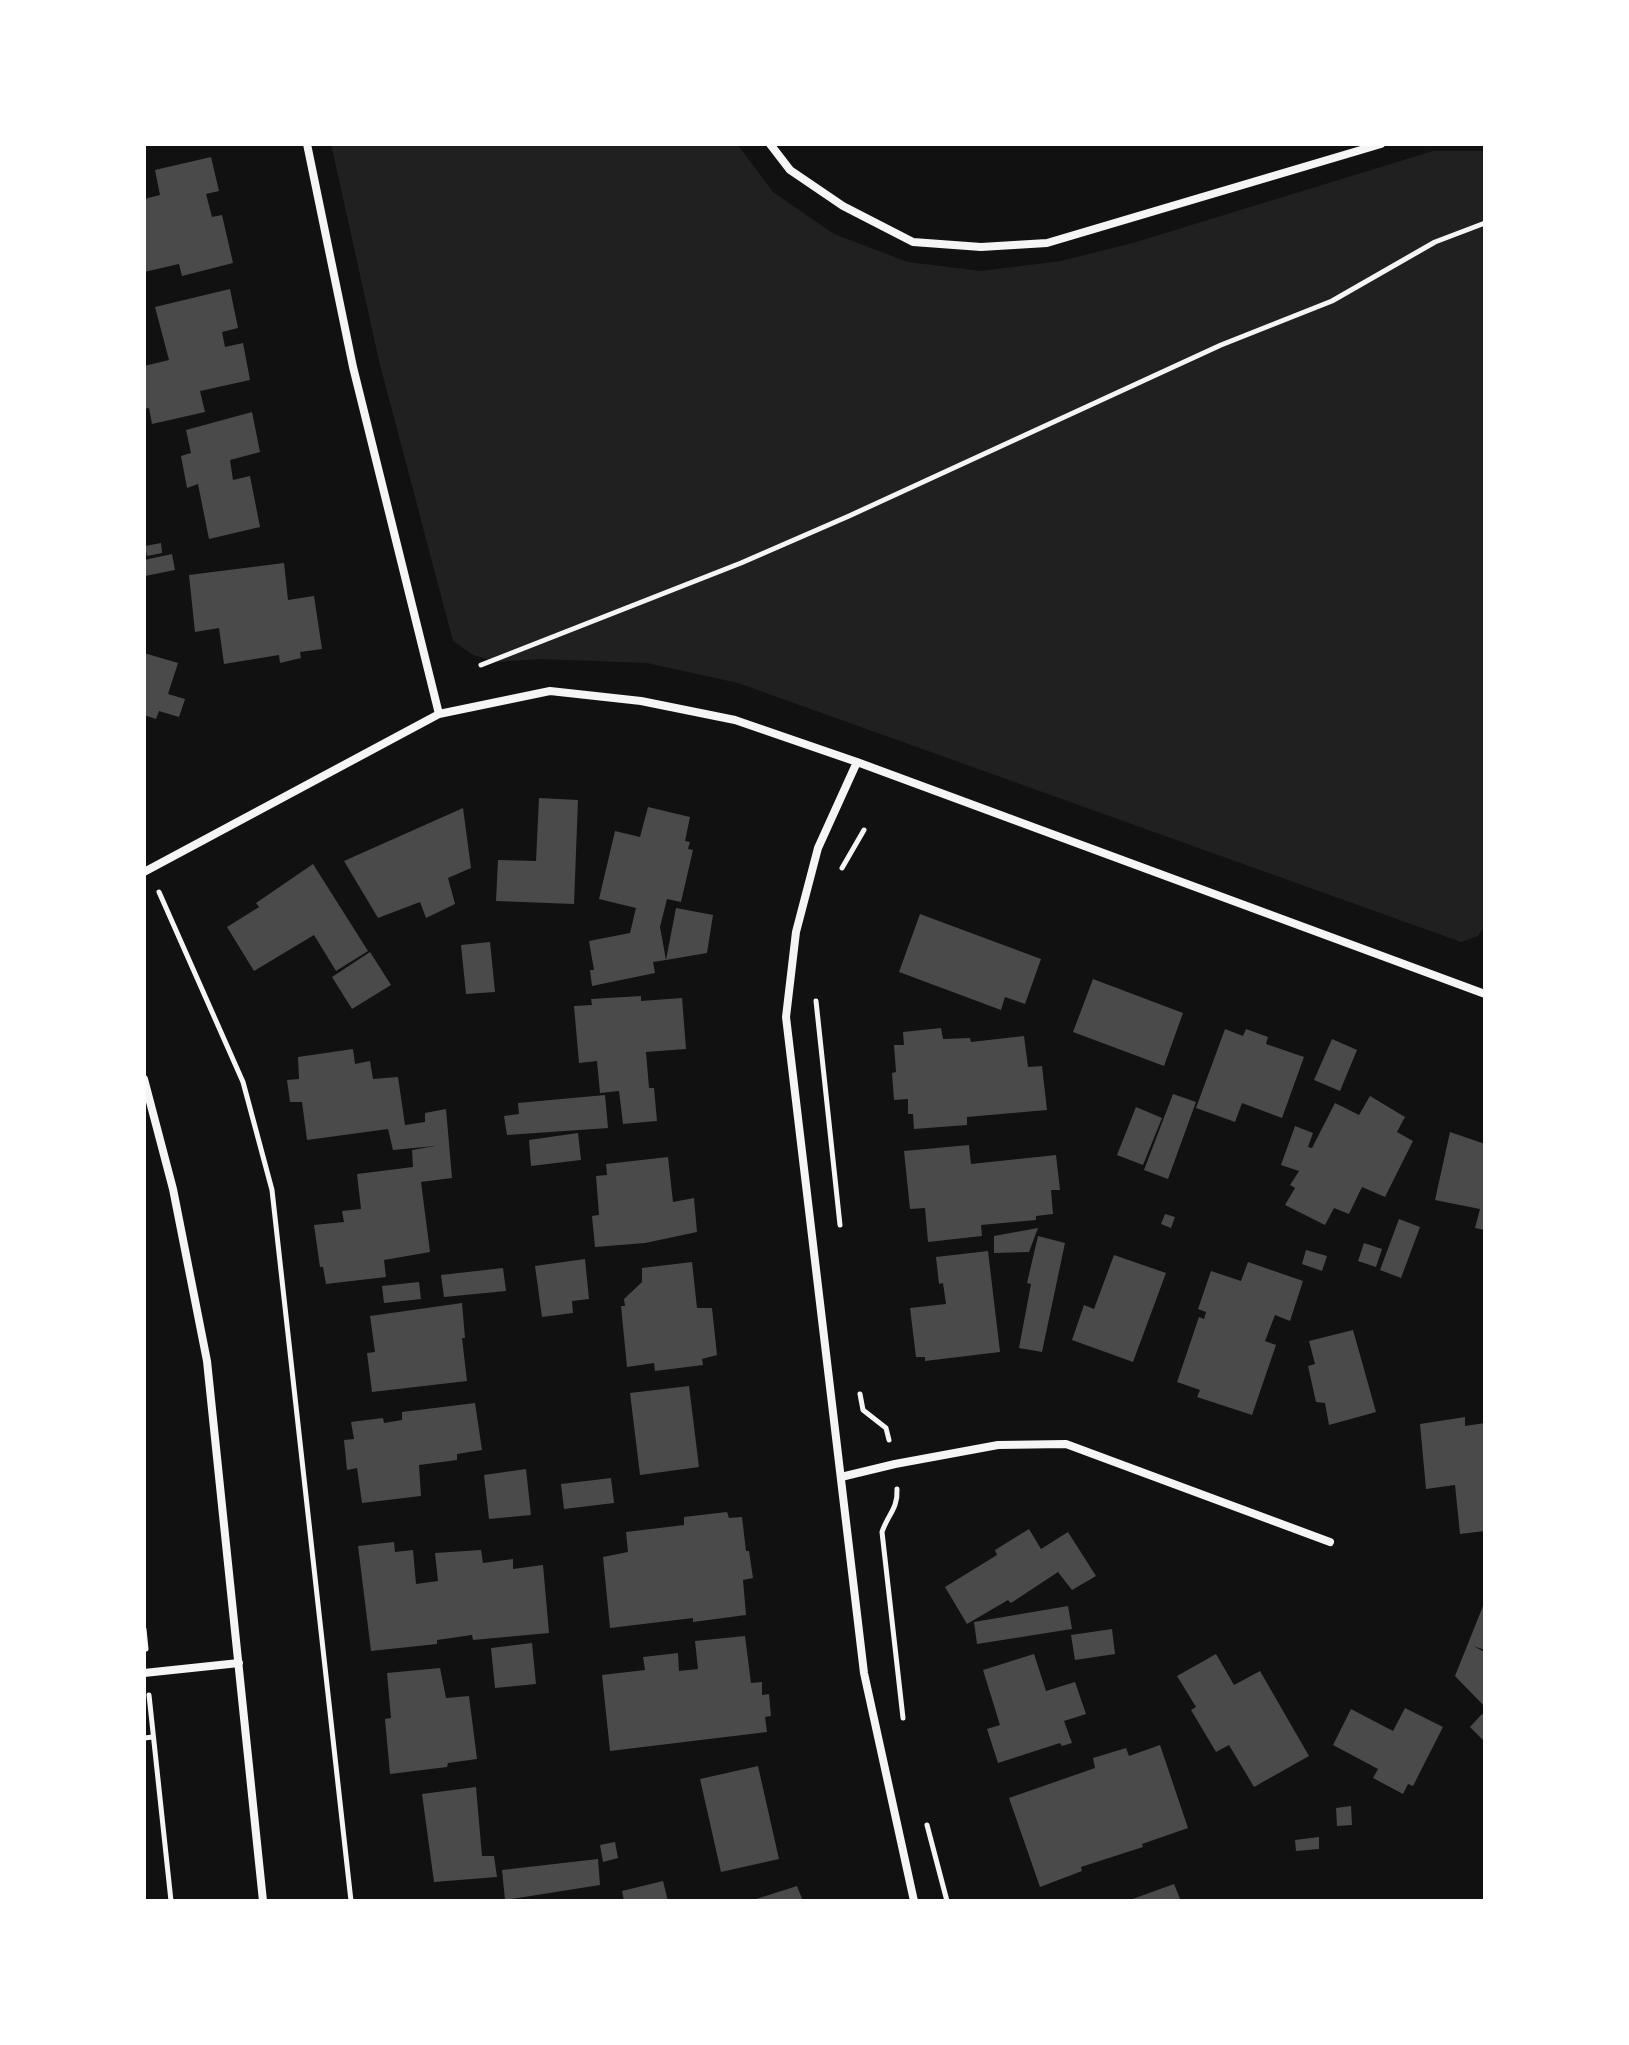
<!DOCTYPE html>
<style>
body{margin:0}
#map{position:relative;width:1629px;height:2045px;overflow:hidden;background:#111;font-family:"Titillium Web",sans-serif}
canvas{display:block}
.frame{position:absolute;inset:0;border:146px solid #fff;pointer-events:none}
</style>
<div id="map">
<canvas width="1629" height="2045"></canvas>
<div class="frame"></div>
</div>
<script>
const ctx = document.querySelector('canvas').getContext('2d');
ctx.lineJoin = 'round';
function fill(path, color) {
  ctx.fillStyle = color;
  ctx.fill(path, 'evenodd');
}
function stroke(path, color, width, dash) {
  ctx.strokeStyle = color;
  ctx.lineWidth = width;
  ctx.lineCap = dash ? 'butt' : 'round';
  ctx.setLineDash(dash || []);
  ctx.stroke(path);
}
const green = new Path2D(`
 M331,144H737L773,192L834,234L908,262L981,271L1061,261L1136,242L1433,151H1485V926L1478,936L1461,942L738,683L647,663L540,659L497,662L473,655L453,641L379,361Z`);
const building = new Path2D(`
 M211,157L219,191L206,194L212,217L222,215L233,263L182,276L179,264L144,272V199L160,195L155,170Z
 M230,289L238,328L222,332L225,347L243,343L250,380L200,391L205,412L152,424L149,408L144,409V366L169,360L155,307Z
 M252,412L260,452L230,460L233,480L250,476L260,527L209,539L198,484L187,488L181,456L191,453L186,430Z
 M161,543L162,553L147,556L145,546Z
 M172,554L175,570L145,576L144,560Z
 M284,563L288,600L314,596L322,649L300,652L301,658L280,663L279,655L224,664L219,628L195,632L189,575Z
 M144,653L178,663L168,694L185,699L179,717L159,711L156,719L144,715Z
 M539,798L578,800L574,904L496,901L498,860L536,861Z
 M648,807L690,817L685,841L690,842L688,849L693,850L681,902L667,899L660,927L666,960L676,908L713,915L707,953L666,960L653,962L655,973L592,986L590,970H594L589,941L630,933L636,908L599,899L615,831L640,837Z
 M463,808L471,868L448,878L455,904L426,918L420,902L378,918L344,861Z
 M313,864L368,951L336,971L314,935L254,971L227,927L259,907L256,903Z
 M920,914L1041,959L1025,1004L1005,997L1001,1010L899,972Z
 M490,942L495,992L466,994L461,945Z
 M370,952L391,985L352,1009L332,977Z
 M1093,979L1183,1013L1164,1066L1073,1032Z
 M641,996V1001L682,998L686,1049L646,1052L649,1088H654L657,1121L623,1124L619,1091L600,1093L597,1061L579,1063L574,1006L592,1005L591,999Z
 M941,1028L943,1039L970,1038L971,1042L1024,1036L1028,1067L1042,1066L1047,1110L967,1117V1125L914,1129L913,1114H908V1099L894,1100L892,1073L896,1072L894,1045H904L903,1032Z
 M1225,1029L1243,1036L1246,1029L1268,1037L1266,1044L1304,1057L1282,1118L1242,1103L1235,1122L1196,1108Z
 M1332,1039L1357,1050L1340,1091L1314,1080Z
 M353,1049L355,1064L370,1061L373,1079L398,1077L405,1125L425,1122V1113L446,1109L452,1178L421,1182L430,1252L384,1260L386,1277L326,1284L323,1267H320L314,1225L344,1222L342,1211L361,1209L357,1174L413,1167L412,1150L435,1146L393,1150L388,1129L307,1140L302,1102H290L287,1080L299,1079L298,1057Z
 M1173,1094L1196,1102L1168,1179L1144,1170Z
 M605,1095L608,1128L507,1135L504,1116L519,1114L518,1103Z
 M1370,1096L1405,1117L1397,1132L1413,1141L1385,1197L1362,1187L1349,1214L1334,1208L1325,1225L1285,1205L1295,1188L1290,1185L1303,1165L1299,1171L1281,1165L1295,1126L1313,1133L1308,1147L1312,1148L1335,1103L1359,1115Z
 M1136,1107L1162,1118L1143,1165L1117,1155Z
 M1450,1132L1485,1144V1230L1475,1228L1480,1209L1435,1200Z
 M578,1133L581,1160L531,1166L529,1140Z
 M969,1145L971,1164L1056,1155L1060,1190H1051L1053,1214L1036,1216V1220L981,1225L982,1236L928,1242L925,1208L910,1209L904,1151Z
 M668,1157L673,1202L694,1198L697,1232L645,1243L595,1247L592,1216L599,1215L596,1176L607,1175L606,1164Z
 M1165,1214L1175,1217L1171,1228L1161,1224Z
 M1399,1219L1420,1227L1401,1278L1380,1270Z
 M1038,1228L1029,1252L994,1253V1236Z
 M1038,1236L1065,1243L1042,1352L1019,1348L1031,1284L1027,1283Z
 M1364,1243L1382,1249L1376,1267L1358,1261Z
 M1306,1250L1327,1256L1322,1271L1302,1264Z
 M988,1251L1000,1352L925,1361V1357H916L910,1308L946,1304L943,1283L939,1284L936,1257Z
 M1114,1255L1166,1273L1133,1362L1072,1340L1084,1305L1094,1309Z
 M585,1259L589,1299L572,1301L573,1313L542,1317L535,1266Z
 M692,1262L697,1308H712L717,1355L702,1359L703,1365L655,1371L654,1363L627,1367L621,1306H625L624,1299L642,1282V1268Z
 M1248,1262L1303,1281L1290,1321L1275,1315L1265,1341L1276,1345L1252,1415L1197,1397L1200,1390L1177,1382L1199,1317L1204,1319L1206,1312L1198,1309L1211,1271L1241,1281Z
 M503,1268L506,1291L444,1297L441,1275Z
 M419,1282L421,1299L384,1303L382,1286Z
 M462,1303L465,1338H462L467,1381L372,1392L367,1353L375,1352L370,1316Z
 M1353,1330L1376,1412L1329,1425L1325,1403L1316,1402L1308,1366L1315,1364L1309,1341Z
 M689,1386L699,1467L640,1475L630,1393Z
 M475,1403L482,1450L457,1454V1460L419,1465L421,1496L362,1503L357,1468L347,1470L344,1440L354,1439L351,1422L383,1418L384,1423L402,1420V1412Z
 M1465,1417V1426L1485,1423V1531L1460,1534L1455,1485L1426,1489L1420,1424Z
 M526,1469L531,1515L489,1519L484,1475Z
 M611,1478L614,1503L564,1509L561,1484Z
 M727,1512L729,1518L742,1517L746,1551H749L753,1578L743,1580L746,1615L693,1622V1618L610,1628L603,1557L628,1552L626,1532L684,1525V1517Z
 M1029,1529L1041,1549L1068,1532L1096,1576L1072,1590L1058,1572L1011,1603L1008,1600L967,1624L945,1587L997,1555L995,1550Z
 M394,1542L395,1552L413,1550L416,1584L438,1581L435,1553L481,1550L483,1563L513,1559V1569L543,1565L549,1633L473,1640L472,1635L437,1640V1644L371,1651L358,1546Z
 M1485,1601V1650L1473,1646L1485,1652V1707L1455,1676Z
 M1068,1606L1072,1629L977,1644L974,1622Z
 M1112,1629L1115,1654L1075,1660L1071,1635Z
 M745,1636L751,1683L762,1682V1695L769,1694L771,1716L765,1717L767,1732L610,1751L602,1675L645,1670L643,1657L678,1653L679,1671L698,1669L695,1641Z
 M532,1643L536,1684L495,1688L491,1648Z
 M1034,1654L1046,1691L1075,1682L1086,1714L1064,1721L1072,1743L1062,1746L1060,1743L998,1763L987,1729L1000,1725L983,1670Z
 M1216,1654L1234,1685L1260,1671L1309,1756L1254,1787L1229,1745L1216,1752L1191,1710L1196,1707L1177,1676Z
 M440,1668L446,1698L469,1696L477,1759L448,1763L447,1767L390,1774L385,1719L391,1718L387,1673Z
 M1405,1708L1443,1727L1413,1786L1408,1784L1403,1794L1373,1778L1378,1769L1333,1745L1351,1709L1393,1731Z
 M1482,1714L1485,1717V1742L1470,1727Z
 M1160,1745L1188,1828L1142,1844L1143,1847L1081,1867L1082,1871L1040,1887L1009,1798L1095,1768L1093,1758L1126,1748L1129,1756Z
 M758,1766L779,1859L721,1872L700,1779Z
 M476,1787L482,1856H494L497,1877L434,1882L422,1794Z
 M1351,1806L1352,1825L1337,1826L1336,1808Z
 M1319,1837V1849L1296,1851L1295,1840Z
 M615,1842L618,1858L603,1862L600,1845Z
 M598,1859L600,1885L505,1900L502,1870Z
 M663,1881L668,1901H624L622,1891Z
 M1174,1884L1181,1901H1127Z
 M797,1886L803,1901H753V1900Z`);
const path = new Path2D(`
 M481,665L741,563L849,516L1221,345L1332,301L1435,242L1485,223
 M842,868L864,830
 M159,892L243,1082L272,1190L351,1901
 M816,1001L840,1225
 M860,1394L863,1410L886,1428L889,1440
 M897,1489C898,1509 888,1514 882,1532L903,1718
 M144,1629L146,1649
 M149,1695L171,1901
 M144,1738L153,1737
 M927,1825L947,1901`);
const minor = new Path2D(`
 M307,144L353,367L439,714
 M770,144L790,170L843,206L913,242L981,247L1047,243L1381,144
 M857,762L818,848L796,932L786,1017L864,1673L914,1901
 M144,872L439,714L550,691L641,701L735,720L857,762L1485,994
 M144,1079L173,1189L207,1361L263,1901
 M841,1477L895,1464L998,1445L1066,1444L1330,1542
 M144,1673L239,1663`);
fill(green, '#202020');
fill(building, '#4a4a4a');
stroke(path, '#f5f5f5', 5);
stroke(minor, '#f5f5f5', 8);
</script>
